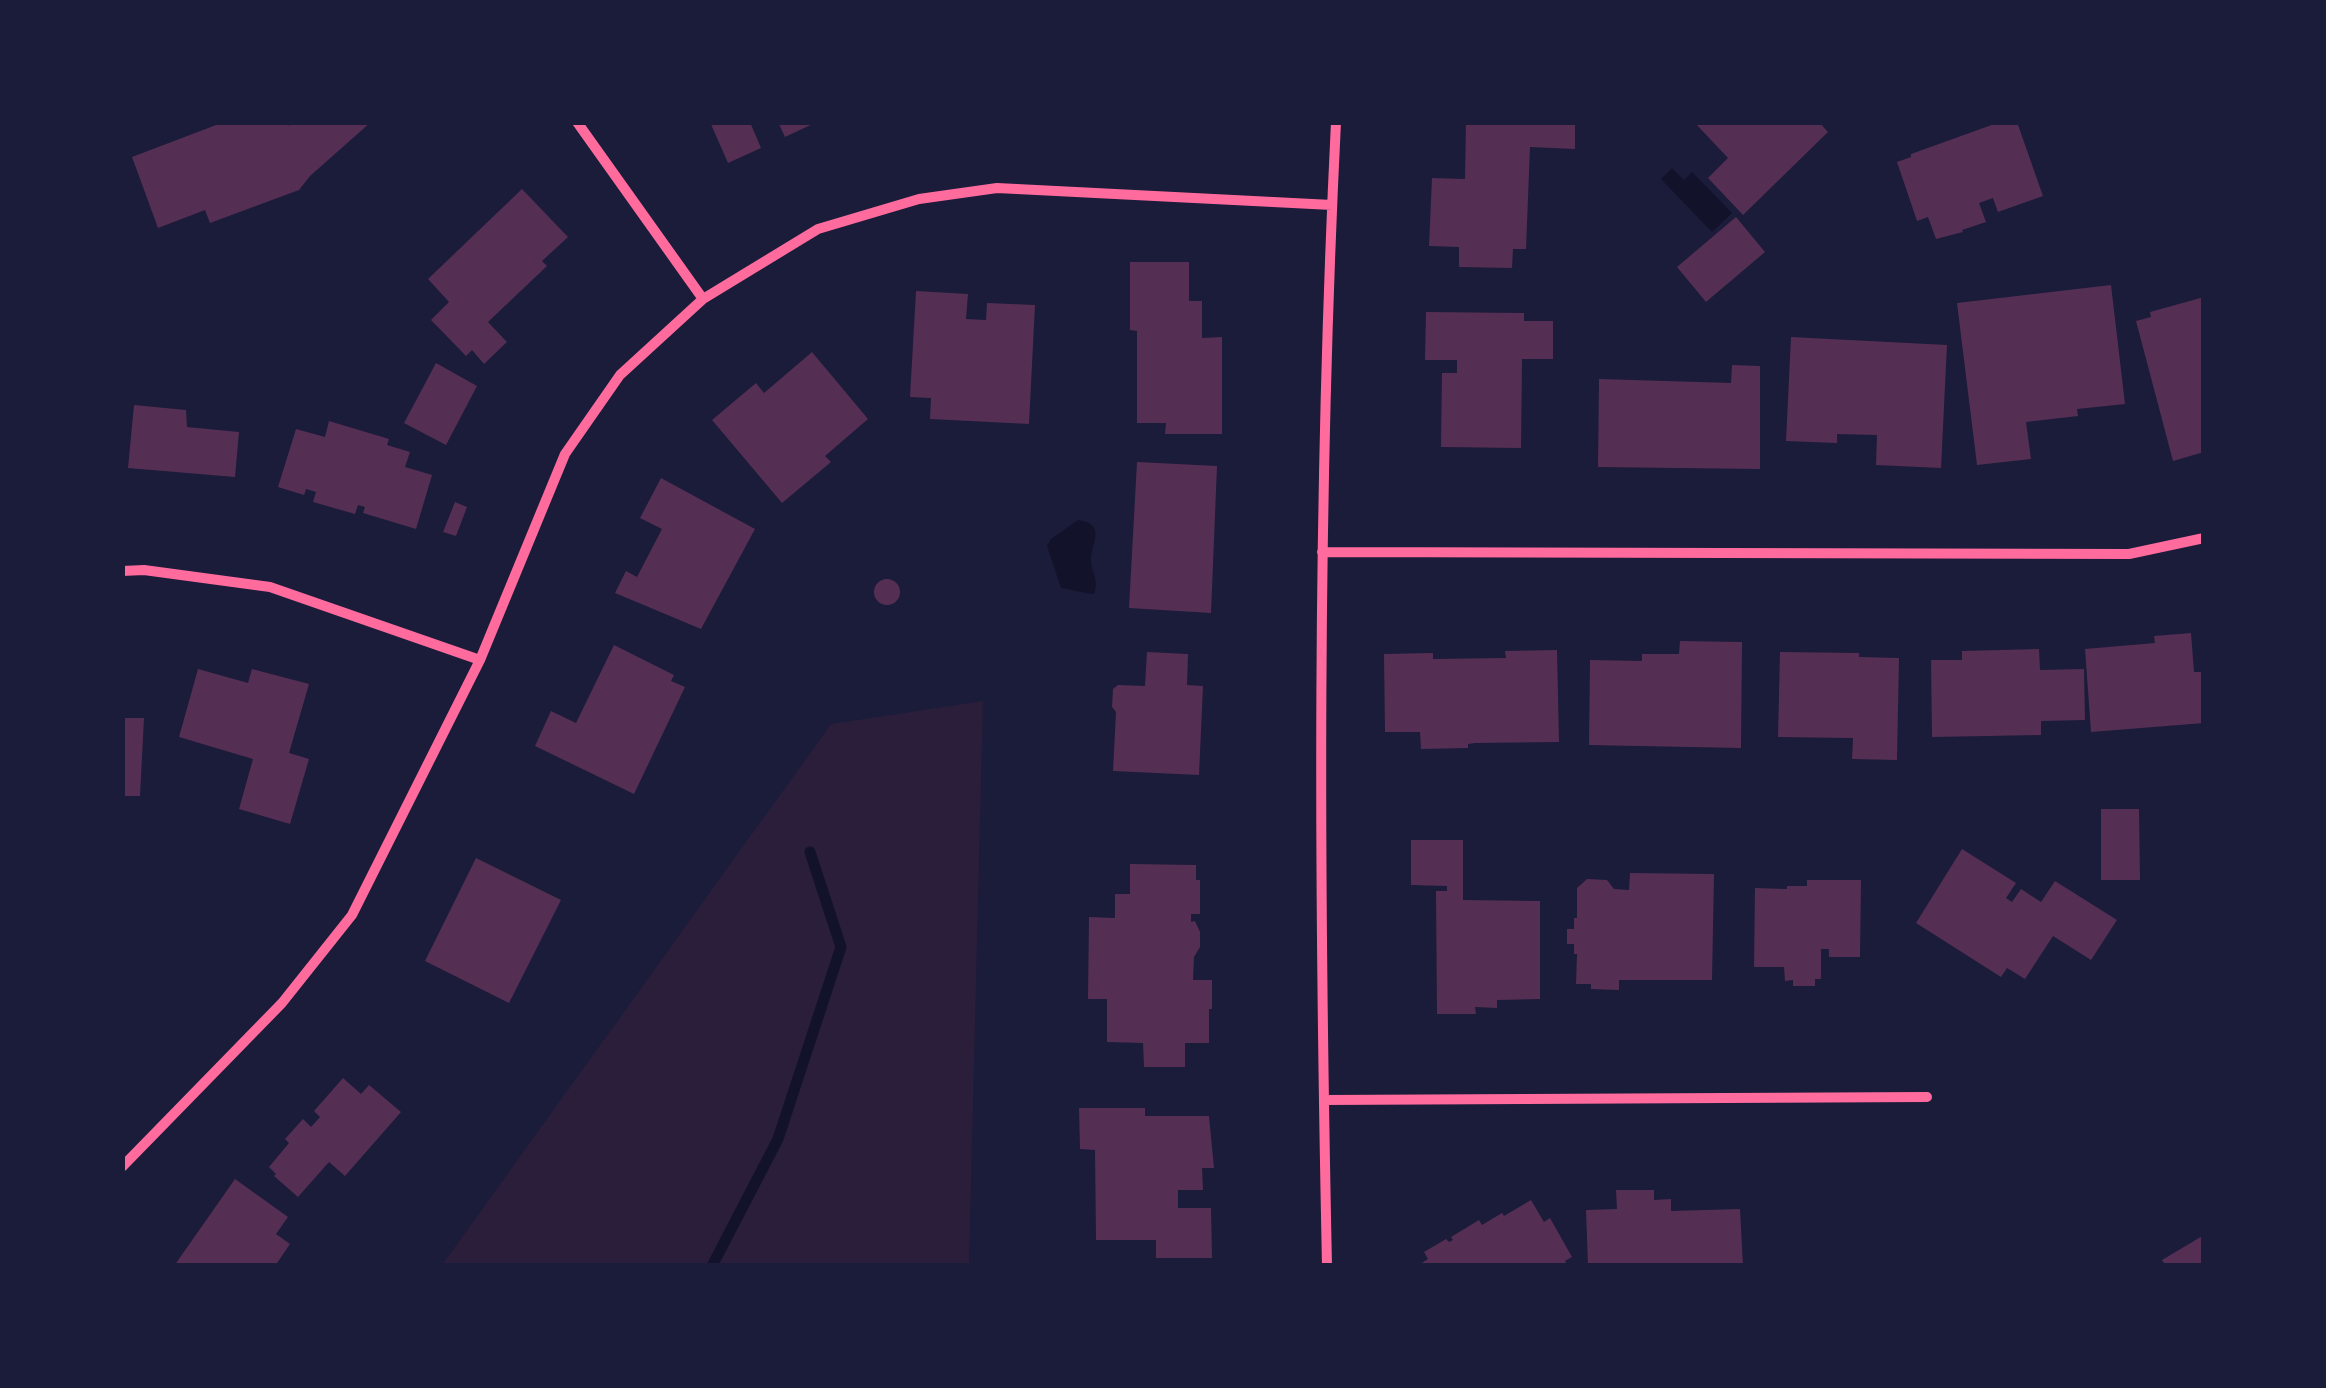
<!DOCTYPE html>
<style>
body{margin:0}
#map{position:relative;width:2326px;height:1388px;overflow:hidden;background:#1b1b3a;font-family:Lato,sans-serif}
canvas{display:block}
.frame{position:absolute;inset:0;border:125px solid #1b1b3a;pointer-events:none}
</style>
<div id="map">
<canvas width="2326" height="1388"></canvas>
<div class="frame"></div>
</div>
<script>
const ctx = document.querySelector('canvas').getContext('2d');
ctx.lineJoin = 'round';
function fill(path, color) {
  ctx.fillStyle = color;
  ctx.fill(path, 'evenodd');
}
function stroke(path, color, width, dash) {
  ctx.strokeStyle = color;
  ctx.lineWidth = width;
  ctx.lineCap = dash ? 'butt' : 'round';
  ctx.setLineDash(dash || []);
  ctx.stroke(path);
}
const green = new Path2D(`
 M983,701L969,1265H442L831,724Z`);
const water = new Path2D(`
 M1672,168L1684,180L1692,172L1732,213L1712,232L1661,179Z
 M1078,520C1108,525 1090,543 1091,561C1092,574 1099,580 1094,594C1088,594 1069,589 1061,588L1047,546L1051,539Z`);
const stream = new Path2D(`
 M712,1266L778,1139L841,947L810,852`);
const building = new Path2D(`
 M224,122H288L289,126L292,122H371L310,176L299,190L210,223L205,210L158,228L132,157Z
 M710,122H750L761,148L728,163Z
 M778,122H817L785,137Z
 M1466,122H1575V149L1530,147L1526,249H1513L1512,268L1459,267V247L1429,246L1432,178L1465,179Z
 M1694,122H1819L1828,132L1743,215L1708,178L1728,158Z
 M2000,122H2017L2043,196L1998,212L1993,198L1979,203L1986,222L1962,230L1963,232L1936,239L1928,217L1917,221L1897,162L1911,157V154Z
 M522,189L568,237L542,261L547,266L488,322L507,342L484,364L472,350L466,356L431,320L449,302L428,279Z
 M1736,217L1765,252L1706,302L1677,267Z
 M1130,262H1189V301H1202V338L1222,337V434H1165L1166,423H1137V331L1130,330Z
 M2111,285L2125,404L2077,409L2078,416L2026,422L2031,459L1977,465L1957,303Z
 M916,291L968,294L966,319L986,320L987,303L1035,305L1029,424L930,419L931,398L910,397Z
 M2204,297V452L2173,461L2136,321L2151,317L2150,312Z
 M1426,312L1524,313V321H1553V359H1522L1521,448L1441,447L1442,373H1457V360H1425Z
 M1791,337L1947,345L1941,468L1876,465L1877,435L1837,434V443L1786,441Z
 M812,352L868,419L825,456L831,462L782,503L712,420L756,383L764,393Z
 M436,363L477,386L446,445L404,423Z
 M1732,365L1760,366V469L1598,467L1599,379L1731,383Z
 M134,405L186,410L187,427L239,432L235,477L128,468Z
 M329,421L389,439L387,445L410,452L405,467L432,475L416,529L363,513L365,507L358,505L355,514L313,502L316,492L306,489L304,495L278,487L296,429L325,437Z
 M1137,462L1217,466L1211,613L1129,608Z
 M661,478L755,529L701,629L615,593L626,571L637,577L662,529L640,518Z
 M455,502L467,507L456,536L443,532Z
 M874 592a13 13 0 1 1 26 0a13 13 0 1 1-26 0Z
 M2191,633L2194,672H2204V723L2091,732L2085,649L2155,643L2154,636Z
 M1680,641L1742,642L1741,748L1589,745L1590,660L1642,661V654H1679Z
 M614,645L674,675L671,681L685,687L634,794L535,746L551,711L576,723Z
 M2039,649L2040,670L2084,669L2085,720L2041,721V735L1932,737L1931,660H1962V651Z
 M1557,650L1559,742L1475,743L1468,744V748L1421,749L1420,732H1385L1384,654L1433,653V659L1506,658L1505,651Z
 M1147,652L1188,654L1187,685L1203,686L1199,775L1113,771L1116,712L1112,707L1113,689L1118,685L1145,686Z
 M1780,652L1859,653V657L1899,658L1897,760L1852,759L1853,738L1778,737Z
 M198,669L248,683L252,669L309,684L289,753L309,759L290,824L239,809L253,759L179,737Z
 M122,718H144L140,796H122Z
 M2101,809H2139L2140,880H2101Z
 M1411,840H1463V900L1540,901V999L1497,1000V1008L1475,1007L1476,1014H1437L1436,891H1447V886L1411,885Z
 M1962,849L2016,883L2006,898L2012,902L2021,889L2041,902L2055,881L2117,920L2091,960L2053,936L2025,979L2007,968L2001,977L1916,923Z
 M476,858L561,900L509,1003L425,961Z
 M1130,864L1196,865V880H1200V914H1191V922L1195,921L1200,932V947L1194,957L1193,980H1212V1009H1209V1043H1185V1067H1144L1143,1043L1107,1042V999H1088L1089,917L1115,918V894H1130Z
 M1630,873L1714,874L1712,980H1619V990L1591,989V984H1576L1577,954H1574V944H1567V929H1574V918H1577V888L1587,879L1607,880L1614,889L1629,890Z
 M1807,880H1861L1860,957H1829V949H1821V979H1815V986H1793V980L1785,981L1784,967H1754L1755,888L1787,889V886H1807Z
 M343,1078L361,1094L369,1085L401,1112L345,1176L329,1162L298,1197L274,1176L276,1174L269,1167L289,1143L285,1139L303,1119L311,1127L320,1117L314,1111Z
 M1079,1108H1145V1116H1209L1214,1168H1202L1203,1190H1178V1208H1211L1212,1258H1156V1240H1096L1095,1150L1080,1149Z
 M235,1179L288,1217L276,1234L290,1244L275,1266H174Z
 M1616,1190H1654V1200L1671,1199V1211L1740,1209L1743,1266H1588L1586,1210L1617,1209Z
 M1531,1200L1544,1222L1550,1218L1572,1257L1565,1261L1568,1266H1417L1428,1259L1424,1252L1446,1239L1449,1242L1453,1240L1451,1237L1479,1220L1482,1225L1502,1213L1504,1216Z
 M2204,1235V1266H2166L2162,1260Z`);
const minor = new Path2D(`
 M577,122L703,299
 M1322,552L2129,554L2204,538
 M122,571L144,570L270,587L480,660
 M1324,1100L1927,1097
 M122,1167L282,1003L352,915L480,660L565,454L620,375L703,299L818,229L919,199L997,188L1332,205
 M1327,1266C1319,885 1317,503 1336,122`);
fill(green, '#2a1e3b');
fill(water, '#12122b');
stroke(stream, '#12122b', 11);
fill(building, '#542f53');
stroke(minor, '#ff6b9d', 10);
</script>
